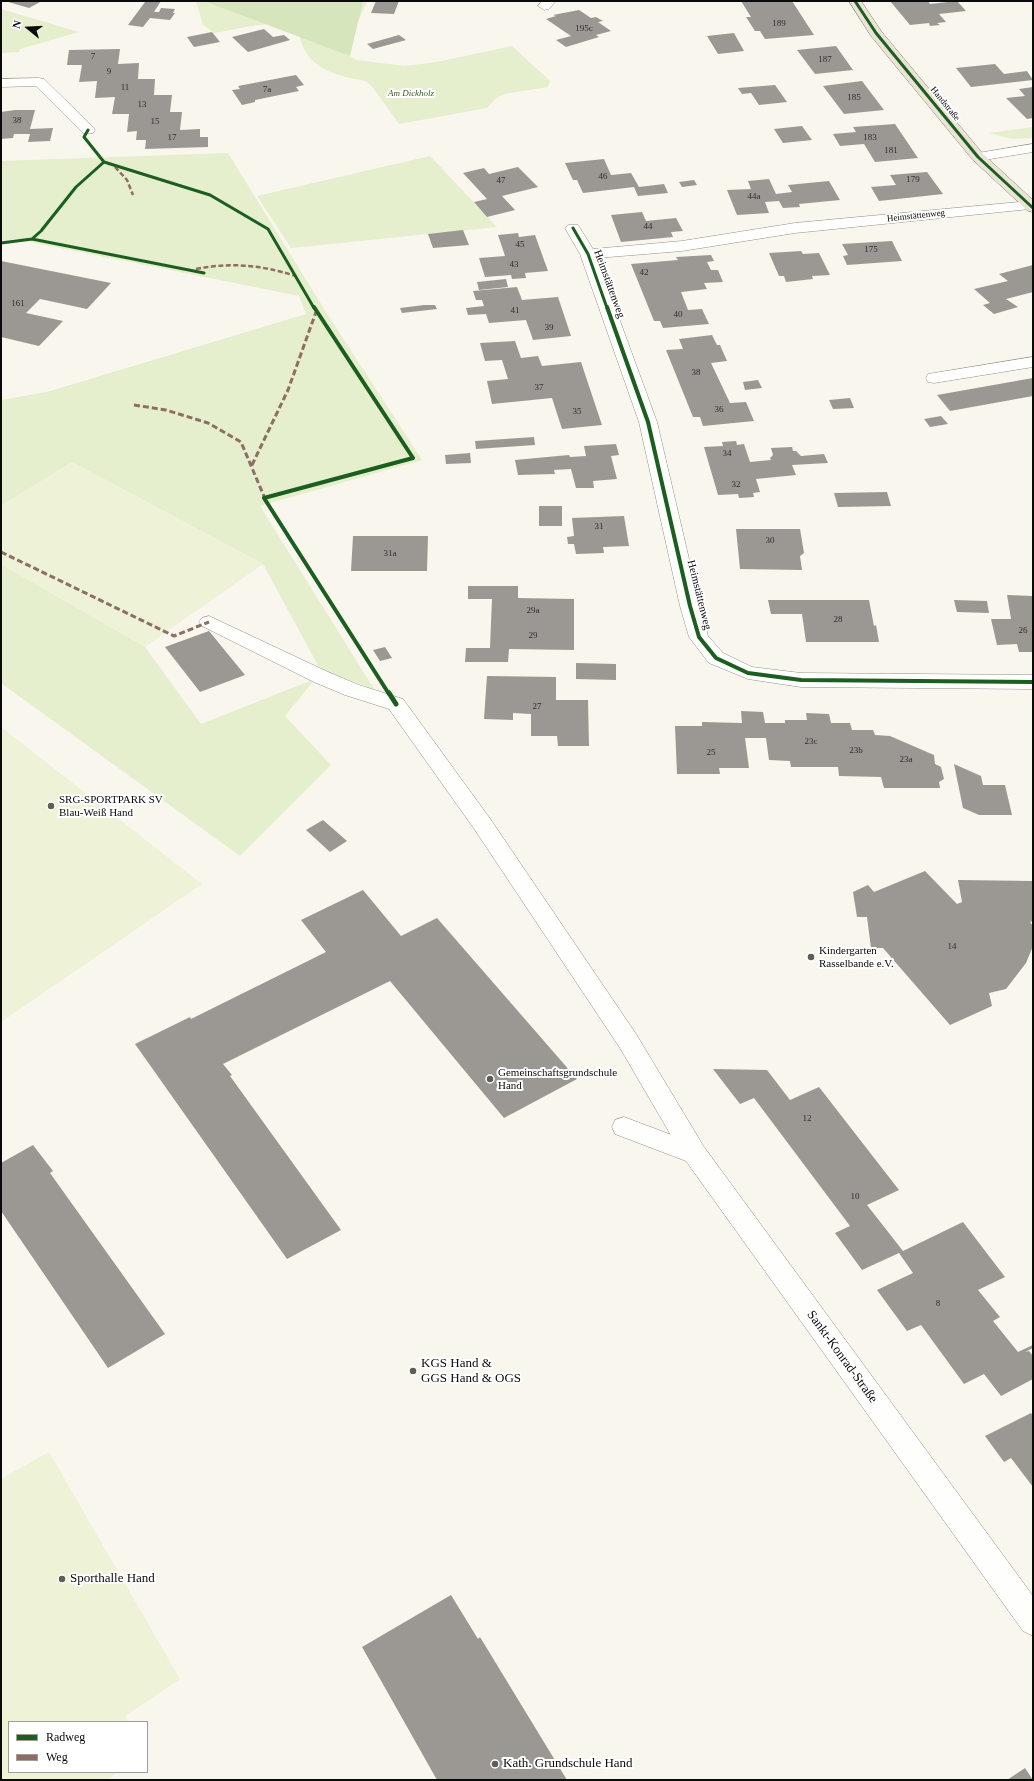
<!DOCTYPE html>
<meta charset="utf-8">
<style>
body{margin:0}
#map{position:relative;width:1034px;height:1781px;overflow:hidden;background:#f9f6ed;font-family:"Times New Roman",serif}
canvas{display:block}
.frame{position:absolute;inset:0;border:2px solid #0a0a0a;pointer-events:none}
.legend{position:absolute;left:8px;top:1721px;width:140px;height:52px;box-sizing:border-box;background:#fff;border:1px solid #9d9d9d;margin:0;padding:5px 7px;list-style:none;font-size:12px;color:#0a0a0a}
.legend li{display:flex;align-items:center;gap:8px;height:20px}
.legend b{width:20px;border:1px solid #9d9d9d}
.north{position:absolute;left:8px;top:8px;width:40px;height:40px;-webkit-text-stroke:3px #fff;paint-order:stroke;rotate:288deg;font-size:11px;font-weight:700;line-height:16px;text-align:center;color:#0a0a0a}
.north::after{content:'';display:block;margin:auto;width:14px;height:18px;background:#0a0a0a;clip-path:polygon(50% 0,100% 100%,50% 72%,0 100%)}
</style>
<div id="map">
<canvas width="1034" height="1781"></canvas>
<div class="frame"></div>
<ul class="legend">
<li><b style="height:5px;background:#1b5e20"></b>Radweg</li>
<li><b style="height:5px;background:#8d6e63"></b>Weg</li>
</ul>
<div class="north">N</div>
</div>
<script>
const ctx = document.querySelector('canvas').getContext('2d');
ctx.lineJoin = 'round';
function fill(path, color) {
  ctx.fillStyle = color;
  ctx.fill(path, 'evenodd');
}
function stroke(path, color, width, dash) {
  ctx.strokeStyle = color;
  ctx.lineWidth = width;
  ctx.lineCap = dash ? 'butt' : 'round';
  ctx.setLineDash(dash || []);
  ctx.stroke(path);
}
function write(font, color, halo, rows, align = 'center') {
  ctx.font = font + ' "Times New Roman",serif';
  ctx.lineWidth = 4;
  ctx.setLineDash([]);
  ctx.textBaseline = 'middle';
  ctx.strokeStyle = halo;
  ctx.fillStyle = color;
  for (const [text, x, y, turn = 0] of rows) {
    ctx.save();
    ctx.translate(x, y);
    ctx.rotate((+turn || 0) * Math.PI / 180);
    ctx.textAlign = isNaN(turn) ? turn : align;
    if (halo) ctx.strokeText(text, 0, 0);
    ctx.fillText(text, 0, 0);
    ctx.restore();
  }
}
const green = new Path2D(`
 M196,1H367L358,22L346,29L340,50L356,60L405,66L437,62L512,46L550,81L548,87L504,94L495,99L487,108L399,124C393,116 374,87 367,82C362,79 352,79 346,77C318,70 301,57 298,26C270,20 243,28 215,33L203,25Z
 M1,9L79,32L20,49L19,52L1,53Z
 M1033,127V138L1012,139L989,133Z
 M228,153L324,309L422,460L260,506L374,689L320,669L263,564L72,462L1,506V400L47,392L306,314L299,296L16,239L1,241V161Z
 M430,156L497,227L291,248L257,196Z
 M1,564L145,647L201,724L315,679L285,716L331,765L240,856L1,683Z`);
const forest = new Path2D(`
 M204,1H363L350,56Z`);
const pitch = new Path2D(`
 M72,462L263,564L145,647L1,564V506Z
 M1,727L202,884L1,1022Z
 M49,1452L180,1679L125,1716L128,1722H9V1772H119L107,1780H1V1479Z`);
const building = new Path2D(`
 M5,1H42L29,8Z
 M150,1H161L154,12H159L161,8L175,9L173,13H175L170,20L150,18L143,27L128,25L145,2Z
 M376,1H399L394,14L371,13Z
 M741,1H792L814,35L765,39L760,31H755L746,17H751Z
 M890,1H928L930,4L957,1L966,11L939,14L946,22L937,23L940,25L930,26L929,23L910,25Z
 M579,10L591,18L596,17L603,21L598,22L611,31L596,35L599,37L566,47L556,40L571,36L546,19L556,16L553,15Z
 M264,29L273,37L284,35L290,40L248,52L232,37Z
 M212,32L220,42L194,47L187,37Z
 M734,33L744,51L718,54L707,36Z
 M399,35L406,40L373,49L367,44Z
 M836,46L853,70L815,74L797,50Z
 M120,49L118,64L139,63L138,79H155L154,95H172L170,112H182L180,130L200,129V137H208V147L145,149L146,140H136L137,131L127,132L129,114H112L115,97L95,98L97,81L79,82L82,65H67L69,50Z
 M995,64L1004,74L1027,71L1033,80L971,87L956,68Z
 M296,75L304,85L296,87L299,91L255,100V102L242,105L232,90L240,89L238,86Z
 M862,81L884,110L844,114L823,86Z
 M775,85L787,102L759,105L751,93L742,94L738,88Z
 M1033,87V118L1027,119L1006,98L1025,96L1019,89Z
 M15,110H35L30,129L53,128L50,141L28,142L30,134H14L13,138L1,139V112Z
 M895,124L918,158L875,162L864,144L840,146L833,134L856,132L853,127Z
 M802,126L812,140L783,143L774,129Z
 M604,159L611,175L631,173L639,187L664,184L668,193L638,196L634,187L583,193L577,180H573L565,163Z
 M518,167L538,187L502,196L515,210L487,217L474,202L487,199L463,173L484,168L489,174Z
 M927,172L943,194L879,201L871,187L896,185L890,175Z
 M769,179L776,194L792,192L788,185L829,181L840,200L799,204L800,207L783,208L779,201L765,202L769,213L737,215L727,190L751,189L748,181Z
 M694,180L697,185L682,187L679,182Z
 M642,212L646,221L676,218L683,231L671,232L673,237L621,242L611,215Z
 M463,230L469,245L433,248L428,234Z
 M518,233L519,237L535,235L548,271L525,273L526,278L512,279L511,275L485,277L479,258L505,256L498,235Z
 M892,241L902,261L847,265L843,256L848,255L842,244Z
 M801,251L803,254L819,253L830,275L812,276L813,279L786,282L784,276H779L769,253Z
 M711,255L714,261L707,262L711,270H718L723,282L704,283L707,289L681,292L688,310L702,309L709,324L663,328L660,321H654L631,264L678,260L676,257Z
 M1,261L111,283L87,309L40,299L26,313L63,321L39,346L1,337Z
 M1033,265V292L1006,299L1018,307L994,314L983,305L990,303L974,289L1008,281L999,274Z
 M506,279L508,287L479,290L477,282Z
 M517,287L522,300L558,297L571,336L533,340L526,320L489,323L486,314L468,315L466,308L484,306L482,300H476L473,291Z
 M424,305H435L437,309L402,313L400,308Z
 M712,335L717,345H720L727,361L711,363L730,403L746,402L754,421L703,426L700,417H693L666,350L683,349L679,339Z
 M515,341L521,358L538,356L542,366L581,362L602,425L562,429L552,398L492,404L487,381L508,379L502,360L485,361L480,343Z
 M1033,378V396L950,411L937,395Z
 M758,380L762,388L745,390L743,382Z
 M850,398L854,408L833,409L829,400Z
 M941,416L948,424L930,427L924,419Z
 M534,437L535,445L476,449L475,441Z
 M736,441L737,445L744,444L750,462L771,460L770,458L773,455L771,448L792,447L793,451H796L801,456L824,454L828,463L792,465L796,475L756,479L760,492L753,493L754,497L739,498L738,494L718,495L704,447L723,446L722,442Z
 M616,444L619,455L611,456L617,479L593,481L594,488H576L571,469L554,470L555,474L518,475L515,460L569,455L570,457L586,456L584,446Z
 M470,453L471,463L446,464L445,455Z
 M887,492L891,506L838,507L834,493Z
 M539,506H562V526H539Z
 M624,516L629,546L603,547L604,553L576,554L574,544H568L567,537L574,536L572,518Z
 M736,529H800L804,553L800,556L802,570L740,569Z
 M353,536H428L427,571H351Z
 M468,586H518V598L574,599V650L509,649L508,662H465L466,648H490L491,623L492,599H468Z
 M1007,595L1033,596V652H1019L1017,644L997,645L991,619H1011Z
 M768,600H869L874,626L876,625L879,642H806L802,614H771Z
 M954,600L987,601L989,613L957,612Z
 M209,631L245,675L200,692L165,647Z
 M385,647L392,658L380,661L373,650Z
 M576,663L616,664V680L576,679Z
 M487,676L556,677V700H588L589,746H558L557,736H531V714L513,713V720L484,719Z
 M741,711L763,712L765,723H785V720H807L806,713L829,714L831,723H850L852,730H873L875,735L890,736L934,755L935,764L941,767L944,779L939,782L940,788H884L881,777L839,776L838,767H791L790,761L769,760L766,738H745L749,768H719L720,774H677L675,726H702V722L742,723Z
 M954,764L981,776L983,785H1005L1012,815H979L963,808Z
 M323,820L347,841L330,852L306,830Z
 M925,871L957,904L962,902L958,880L1033,881V921L1030,922L1033,926V946L1026,963L1006,989L989,993L992,1006L950,1025L883,948H871L867,917H857L853,892L868,885L874,892Z
 M363,890L401,936L437,918L577,1079L504,1118L390,981L223,1064L232,1075L230,1076L341,1230L287,1259L135,1044L190,1017L191,1019L326,952L301,920Z
 M713,1069L767,1070L790,1100L819,1087L899,1190L867,1205L903,1251L963,1222L1005,1277L978,1290L1000,1317L993,1321L1018,1352L1033,1345V1348L1025,1352L1029,1351L1033,1356V1379L1001,1396L984,1374L964,1384L921,1325L907,1331L877,1290L913,1273L899,1253L862,1270L835,1233L850,1226L754,1098L740,1104Z
 M33,1145L53,1171L50,1173L165,1334L108,1368L1,1211V1163Z
 M1031,1413L1033,1416V1487L1011,1458L1004,1462L985,1436Z
 M451,1595L478,1639L480,1637L567,1780H437L362,1647Z
 M1025,1768L1033,1780H1007Z`);
const service = new Path2D(`
 M542,1H556L549,9L544,10L538,6Z
 M1033,357V367L934,383L928,382L926,378L928,374L934,373Z
 M209,616L328,672L359,685L403,699L491,820L636,1034L704,1147L707,1154L704,1161L695,1164L686,1161L620,1048L475,830L389,709L345,695L314,682L202,626L199,622L202,618Z`);
const minor = new Path2D(`
 M39,78L44,79L93,127L95,130L93,133H83L36,86L1,87V79Z
 M1033,144V152L978,161L973,160L971,157L973,154L978,153Z
 M1030,201H1033V209H1030L795,233L682,251L597,258L657,422L700,606L708,636L723,653L752,667L801,673L1033,675V689L801,687L748,679L709,663L689,637L680,606L639,422L580,254L565,228L568,225H578L593,249L682,241L795,223Z
 M624,1117L704,1147L1033,1596V1636L1023,1631L686,1161L615,1134L612,1127L615,1120Z`);
const primary = new Path2D(`
 M849,1H861L881,31L983,154L1033,200V212L1028,211L973,160L871,36Z`);
const quietFar1 = new Path2D(`
 M115,167L127,180L133,195
 M196,269C233,262 260,265 296,276`);
const quiet = new Path2D(`
 M134,405L166,410L208,423L241,442L266,501
 M252,465L288,390L316,312
 M1,552L174,636L209,622`);
const cyclewayFar2 = new Path2D(`
 M855,1L876,33L978,157L1033,208
 M88,130L84,137L104,162L210,195L268,229L314,308
 M573,228L588,254L607,308
 M32,239L41,231L76,187L104,162
 M1,243L32,239L204,273`);
const cyclewayFar1 = new Path2D(`
 M314,307L413,458L264,498L389,694
 M607,307L648,422L690,606L699,637L716,658L748,673L801,680L1033,682`);
const cycleway = new Path2D(`
 M389,693L396,704`);
const markers = [
 [51,806,4,"#5e5d59"],
 [811,957,4,"#5e5d59"],
 [490,1079,4,"#5e5d59"],
 [413,1371,4,"#5e5d59"],
 [62,1579,4,"#5e5d59"],
 [495,1764,4,"#5e5d59"]
];
const numberNames = [
 ["189",779,24],
 ["195c",584,29],
 ["7",93,57],
 ["187",825,60],
 ["9",109,72],
 ["11",125,88],
 ["7a",267,90],
 ["185",854,98],
 ["13",142,105],
 ["38",17,121],
 ["15",155,122],
 ["17",172,138],
 ["183",870,138],
 ["181",891,151],
 ["46",603,177],
 ["179",913,180],
 ["47",501,181],
 ["44a",754,197],
 ["44",648,227],
 ["45",520,245],
 ["175",871,250],
 ["43",514,265],
 ["42",644,273],
 ["161",18,304],
 ["41",515,311],
 ["40",678,315],
 ["39",549,328],
 ["38",696,373],
 ["37",539,388],
 ["36",719,410],
 ["35",577,412],
 ["34",727,454],
 ["32",736,485],
 ["31",599,527],
 ["30",770,541],
 ["31a",390,554],
 ["29a",533,611],
 ["28",838,620],
 ["26",1023,631],
 ["29",533,636],
 ["27",537,707],
 ["23c",811,742],
 ["23b",856,751],
 ["25",711,753],
 ["23a",906,760],
 ["14",952,947],
 ["12",807,1119],
 ["10",855,1197],
 ["8",938,1304]
];
const farParknames = [
 ["Am Dickholz",411,94]
];
const farStreetnames = [
 ["Handstraße",945,104,51],
 ["Heimstättenweg",916,216,-6]
];
const streetNames = [
 ["Heimstättenweg",609,284,70],
 ["Heimstättenweg",699,595,76]
];
const poiNames = [
 ["SRG-SPORTPARK SV",59,800],
 ["Blau-Weiß Hand",59,813],
 ["Kindergarten",819,951],
 ["Rasselbande e.V.",819,964],
 ["Gemeinschaftsgrundschule",498,1073],
 ["Hand",498,1086]
];
const nearStreetnames = [
 ["Sankt-Konrad-Straße",842,1357,54]
];
const nearPoinames = [
 ["KGS Hand &",421,1364],
 ["GGS Hand & OGS",421,1379],
 ["Sporthalle Hand",70,1579],
 ["Kath. Grundschule Hand",503,1764]
];
fill(green, '#e5eecd');
fill(forest, '#d6e5bc');
fill(pitch, '#eef2d7');
fill(building, '#9b9894');
stroke(service, '#92908c', 1);
stroke(minor, '#92908c', 1);
stroke(primary, '#7f7e7a', 1);
fill(service, '#fefefc');
fill(minor, '#fefefc');
fill(primary, '#ebe4d6');
stroke(quietFar1, '#8d6e63', 2.5, [5, 2.5]);
stroke(quiet, '#8d6e63', 3, [6, 3]);
stroke(cyclewayFar2, '#1b5e20', 3);
stroke(cyclewayFar1, '#1b5e20', 4);
stroke(cycleway, '#1b5e20', 5);
for (const [x, y, r, color] of markers) {
  const dot = new Path2D();
  dot.arc(x, y, r, 0, 2 * Math.PI);
  ctx.fillStyle = color;
  ctx.fill(dot);
  stroke(dot, '#fff', 1.5);
}
write('9px', '#2e2e2c', null, numberNames);
write('italic 9px', '#325f1d', '#fff', farParknames);
write('9px', '#0a0a0a', '#fff', farStreetnames);
write('11px', '#0a0a0a', '#fff', streetNames);
write('11px', '#0a0a0a', '#fff', poiNames, 'left');
write('13px', '#0a0a0a', '#fff', nearStreetnames);
write('13px', '#0a0a0a', '#fff', nearPoinames, 'left');
</script>
